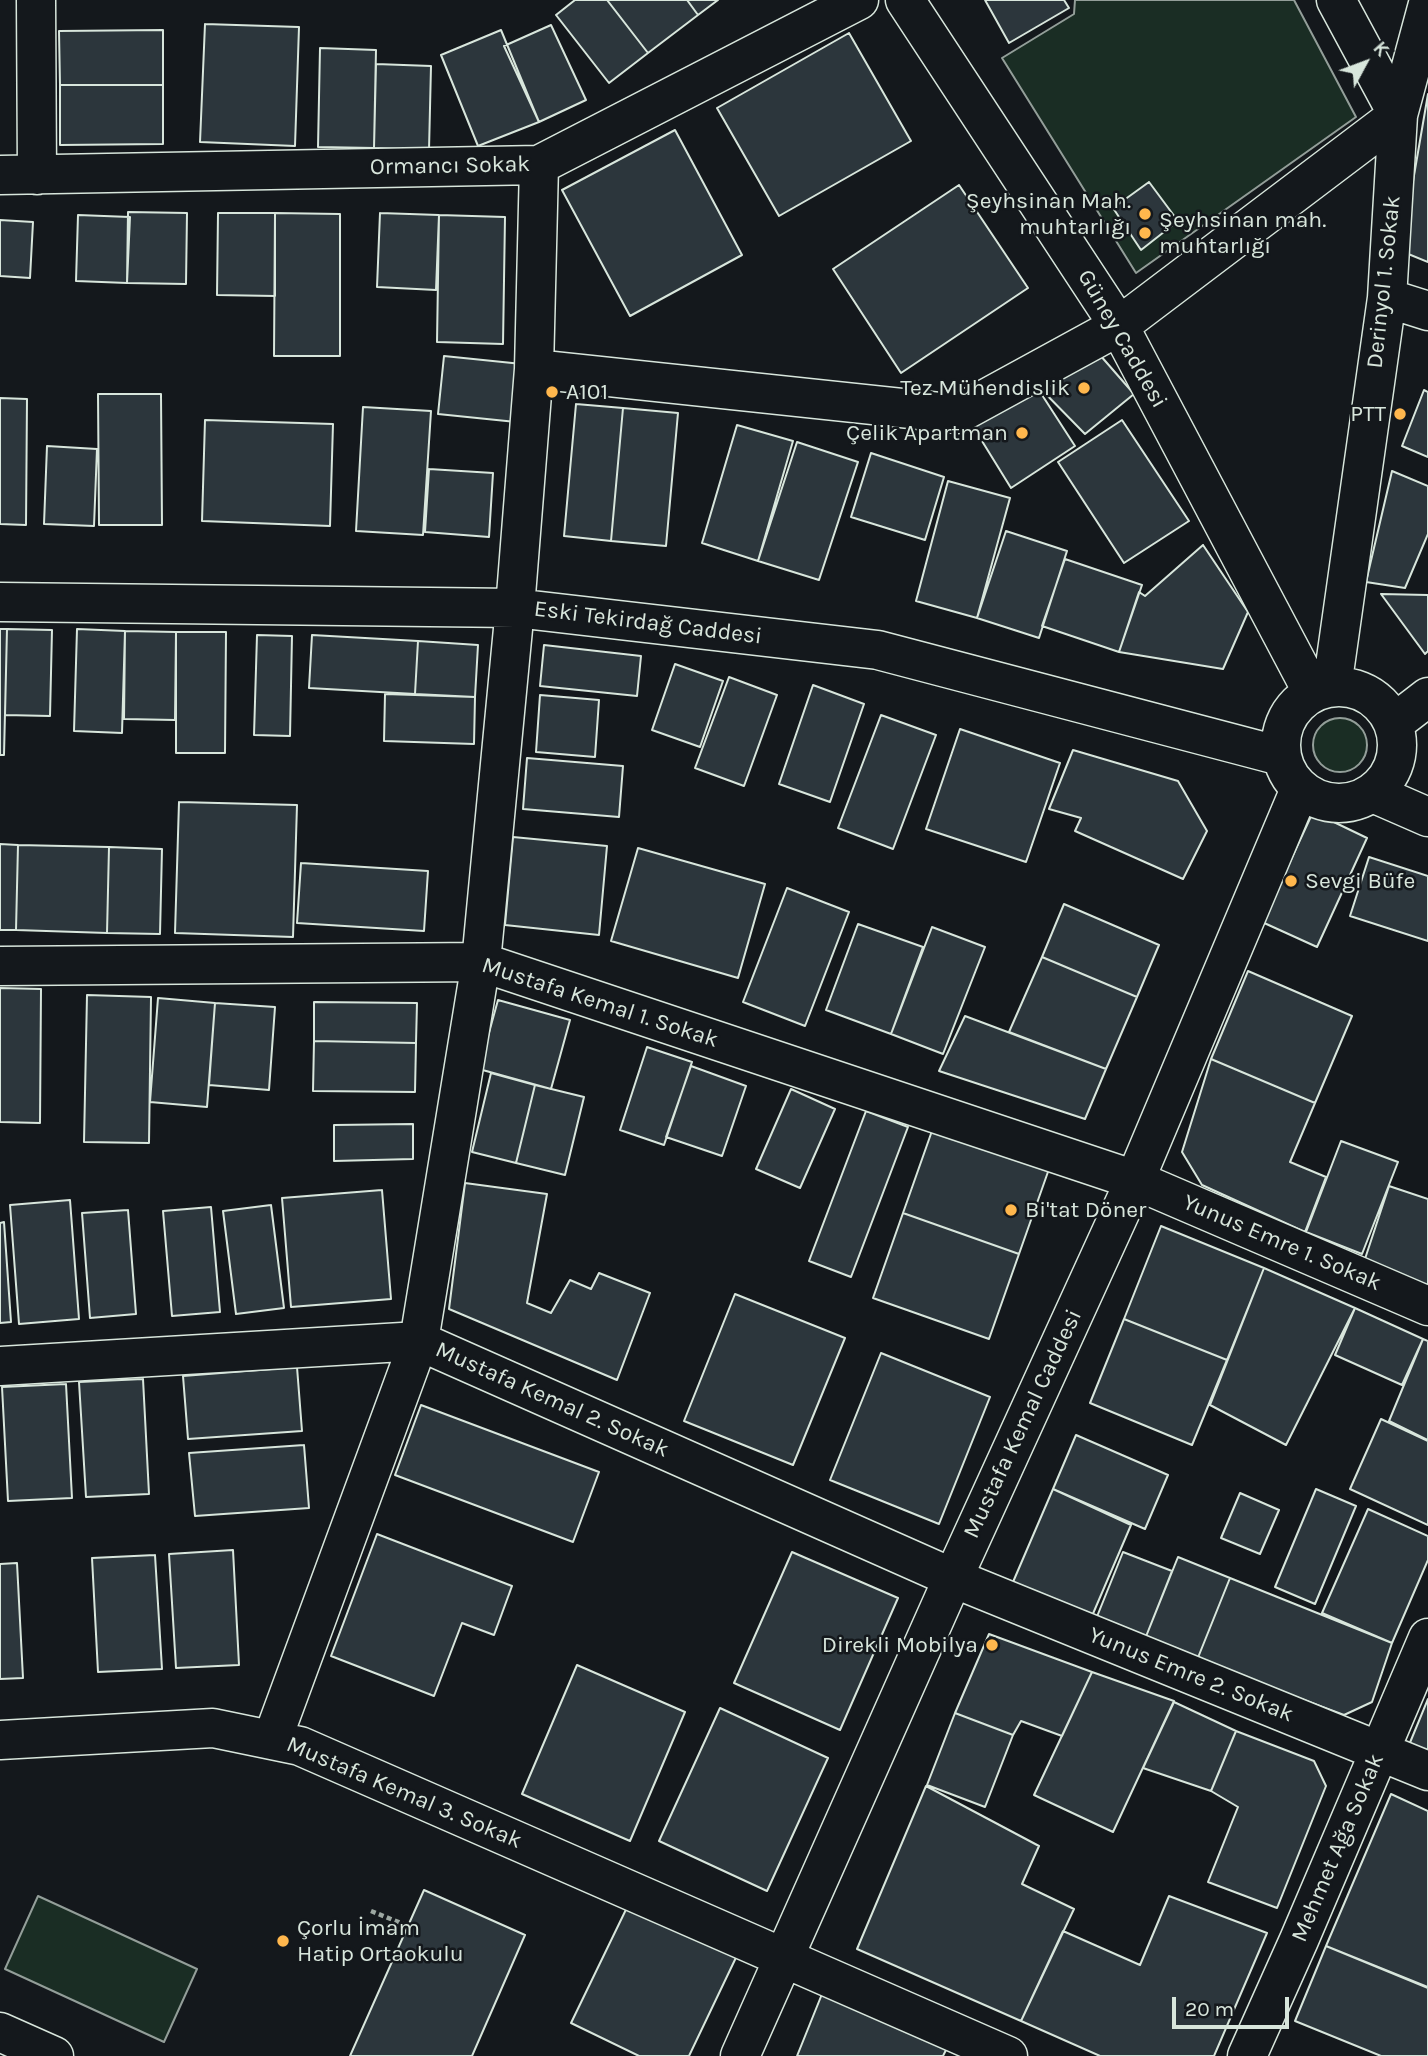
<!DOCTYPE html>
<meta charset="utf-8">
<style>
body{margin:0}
#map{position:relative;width:1428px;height:2056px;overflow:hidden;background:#14181c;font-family:Karla,sans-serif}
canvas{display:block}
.north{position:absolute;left:1330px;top:28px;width:70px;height:70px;-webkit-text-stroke:5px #14181c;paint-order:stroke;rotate:49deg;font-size:19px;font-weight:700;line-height:28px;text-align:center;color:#d8e6dc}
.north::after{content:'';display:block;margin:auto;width:24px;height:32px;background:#d8e6dc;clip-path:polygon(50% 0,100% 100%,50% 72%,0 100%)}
.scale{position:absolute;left:1172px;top:1997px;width:117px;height:32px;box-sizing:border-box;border:4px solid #d8e6dc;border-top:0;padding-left:9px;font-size:21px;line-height:24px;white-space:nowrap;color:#d8e6dc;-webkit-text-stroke:5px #14181c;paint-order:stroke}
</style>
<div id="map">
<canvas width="1428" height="2056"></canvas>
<div class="north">K</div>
<div class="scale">20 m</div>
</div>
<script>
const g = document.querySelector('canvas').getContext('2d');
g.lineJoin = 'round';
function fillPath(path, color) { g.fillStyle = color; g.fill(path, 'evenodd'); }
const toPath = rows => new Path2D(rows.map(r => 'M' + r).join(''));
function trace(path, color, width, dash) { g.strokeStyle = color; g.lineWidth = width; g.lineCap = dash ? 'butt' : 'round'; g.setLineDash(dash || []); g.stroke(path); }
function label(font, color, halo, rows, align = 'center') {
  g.font = font + ' Karla,sans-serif'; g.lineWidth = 5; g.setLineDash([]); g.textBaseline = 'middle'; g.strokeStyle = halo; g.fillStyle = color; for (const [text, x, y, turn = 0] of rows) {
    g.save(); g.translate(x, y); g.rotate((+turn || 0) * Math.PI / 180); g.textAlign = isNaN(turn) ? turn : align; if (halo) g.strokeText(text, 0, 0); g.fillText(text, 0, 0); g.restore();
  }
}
const green = toPath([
 [1075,0,1294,0,1356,117,1136,273,1002,58,1074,14,1075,0],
 '1313 745a27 27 0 1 1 54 0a27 27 0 1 1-54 0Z',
 [38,1896,197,1969,164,2042,5,1969,38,1896]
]);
const building = toPath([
 [575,0,607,0,648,53,609,83,556,15,575,0],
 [607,0,687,0,698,15,648,53,607,0],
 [687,0,718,0,698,15,687,0],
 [985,0,1064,0,1069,8,1009,43,985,0],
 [205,24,299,27,295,146,200,142,205,24],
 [551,25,586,100,539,122,504,46,551,25],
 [163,30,163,85,60,85,59,31,163,30],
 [501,30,539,122,478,146,441,55,501,30],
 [849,33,911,141,779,216,717,108,849,33],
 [320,48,376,50,374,148,318,147,320,48],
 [376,64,431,66,429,150,374,148,376,64],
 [60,85,163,85,163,144,60,145,60,85],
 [1428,94,1428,262,1401,251,1428,94],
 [675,130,742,255,630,316,562,190,675,130],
 [1149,182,1178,221,1141,250,1113,208,1149,182],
 [959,185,1028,288,901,373,833,269,959,185],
 [128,212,187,213,186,284,127,283,128,212],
 [218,213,275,213,275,296,217,295,218,213],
 [275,213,340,214,340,356,274,356,275,213],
 [380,213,439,215,436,290,377,287,380,213],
 [78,215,130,217,127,283,76,281,78,215],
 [439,215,505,217,503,344,437,342,439,215],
 [0,220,33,222,30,278,0,276,0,220],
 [1093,347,1134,394,1085,434,1033,381,1093,347],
 [444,356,522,364,516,422,438,414,444,356],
 [1033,381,1075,446,1011,488,969,420,1033,381],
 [1424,390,1428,392,1428,457,1402,446,1424,390],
 [98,394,161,394,162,525,99,525,98,394],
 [0,398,27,399,26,525,0,524,0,398],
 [576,404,623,408,611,541,564,536,576,404],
 [363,407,431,411,423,535,356,531,363,407],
 [623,408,678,413,666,546,611,541,623,408],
 [205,420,333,424,330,526,202,521,205,420],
 [1122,420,1189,521,1124,563,1058,462,1122,420],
 [737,425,793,441,758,561,702,543,737,425],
 [797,442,858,462,819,580,758,561,797,442],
 [47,446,97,449,94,526,44,524,47,446],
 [871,453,944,477,925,540,851,517,871,453],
 [429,469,493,473,489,537,425,532,429,469],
 [1392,471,1428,486,1428,534,1405,588,1366,582,1392,471],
 [948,481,1010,498,977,618,916,601,948,481],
 [1006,531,1067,551,1039,638,977,618,1006,531],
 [1203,545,1248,612,1223,669,1119,652,1139,592,1145,596,1203,545],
 [1065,559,1142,585,1119,652,1042,626,1065,559],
 [1381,594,1428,595,1428,651,1425,654,1381,594],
 [0,629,7,629,4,755,0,755,0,629],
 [7,629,52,630,50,716,5,715,7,629],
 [77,629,125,631,122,733,74,731,77,629],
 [125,631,176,632,175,720,124,719,125,631],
 [176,632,226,632,225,753,176,753,176,632],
 [257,635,292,636,290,736,254,735,257,635],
 [312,635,418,641,415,694,309,688,312,635],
 [418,641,478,645,475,697,415,694,418,641],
 [544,645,641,656,637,696,540,686,544,645],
 [675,664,723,681,700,747,652,730,675,664],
 [729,677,777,695,744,786,695,768,729,677],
 [813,685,864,704,830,802,779,784,813,685],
 [385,694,475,697,474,744,384,741,385,694],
 [540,695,599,700,595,757,536,752,540,695],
 [881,715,936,735,893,849,838,828,881,715],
 [960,729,1060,763,1026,862,926,829,960,729],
 [1073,750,1178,781,1207,831,1183,879,1075,831,1081,818,1049,809,1073,750],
 [527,758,623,766,619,817,523,809,527,758],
 [179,802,297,805,293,937,175,933,179,802],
 [1313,812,1367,838,1317,947,1262,922,1313,812],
 [513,837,607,846,599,935,505,925,513,837],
 [0,844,18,845,16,930,0,930,0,844],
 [18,845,109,847,107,933,16,930,18,845],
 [109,847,162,849,160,934,107,933,109,847],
 [638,848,765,884,738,978,611,941,638,848],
 [1369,857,1428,876,1428,941,1350,916,1369,857],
 [301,863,428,871,424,931,297,923,301,863],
 [787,888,849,912,805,1026,743,1002,787,888],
 [1064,904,1159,945,1137,997,1042,957,1064,904],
 [858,924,923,947,891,1034,826,1010,858,924],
 [932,927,985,947,943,1054,891,1034,932,927],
 [1042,957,1137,997,1106,1069,1009,1032,1042,957],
 [1248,971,1352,1016,1315,1103,1211,1059,1248,971],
 [0,988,41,989,40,1123,0,1122,0,988],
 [87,995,151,997,149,1143,84,1142,87,995],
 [158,998,215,1003,207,1107,150,1102,158,998],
 [498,1000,570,1020,551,1089,479,1069,498,1000],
 [314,1002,417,1003,416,1043,314,1041,314,1002],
 [215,1003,275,1007,269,1090,209,1085,215,1003],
 [965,1016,1106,1069,1085,1119,939,1071,965,1016],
 [314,1041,416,1043,415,1092,313,1091,314,1041],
 [647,1047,692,1062,664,1145,620,1130,647,1047],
 [1211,1059,1315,1103,1290,1162,1326,1177,1305,1232,1202,1185,1182,1152,1211,1059],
 [691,1066,746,1086,722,1156,666,1137,691,1066],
 [491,1073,535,1085,516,1163,472,1152,491,1073],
 [535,1085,584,1097,565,1175,516,1163,535,1085],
 [791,1089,835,1109,800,1188,756,1169,791,1089],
 [866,1111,908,1127,851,1277,809,1261,866,1111],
 [413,1124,413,1159,334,1161,334,1125,413,1124],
 [933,1128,1049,1169,1019,1254,903,1213,933,1128],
 [1341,1141,1398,1162,1362,1254,1306,1232,1341,1141],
 [465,1183,547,1194,527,1303,551,1313,570,1280,591,1289,599,1273,650,1293,617,1380,449,1309,465,1183],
 [1389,1186,1428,1199,1428,1297,1360,1274,1389,1186],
 [382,1190,391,1299,291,1307,282,1198,382,1190],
 [70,1200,79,1319,19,1324,10,1205,70,1200],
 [271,1205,284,1308,236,1314,223,1211,271,1205],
 [211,1207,220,1312,172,1316,163,1211,211,1207],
 [128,1210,136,1314,90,1318,82,1213,128,1210],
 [903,1213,1019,1254,989,1339,873,1298,903,1213],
 [4,1222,11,1322,0,1323,0,1223,4,1222],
 [1161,1226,1264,1268,1227,1360,1124,1319,1161,1226],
 [1264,1268,1355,1308,1286,1445,1210,1405,1264,1268],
 [735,1294,845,1338,793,1465,684,1421,735,1294],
 [1355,1308,1423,1339,1402,1385,1335,1355,1355,1308],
 [1124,1319,1227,1360,1192,1445,1090,1403,1124,1319],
 [1423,1339,1428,1341,1428,1440,1389,1421,1423,1339],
 [881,1353,990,1397,939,1524,830,1480,881,1353],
 [297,1367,302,1431,188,1439,183,1376,297,1367],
 [143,1379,149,1494,86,1497,79,1382,143,1379],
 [66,1384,72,1498,8,1501,2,1387,66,1384],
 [421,1405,599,1472,573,1542,395,1475,421,1405],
 [1381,1419,1428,1441,1428,1525,1350,1489,1381,1419],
 [1076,1435,1168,1475,1145,1529,1053,1489,1076,1435],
 [304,1445,309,1508,195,1516,189,1453,304,1445],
 [1053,1489,1131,1525,1092,1616,1013,1582,1053,1489],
 [1316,1489,1356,1506,1315,1604,1275,1587,1316,1489],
 [1240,1493,1279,1510,1260,1554,1221,1538,1240,1493],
 [1368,1509,1428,1536,1428,1560,1392,1643,1322,1613,1368,1509],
 [377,1534,512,1586,494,1635,462,1623,434,1696,331,1656,377,1534],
 [233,1550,239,1665,176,1668,169,1554,233,1550],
 [792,1552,898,1598,840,1730,734,1683,792,1552],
 [1123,1552,1172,1571,1145,1639,1096,1619,1123,1552],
 [155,1555,162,1669,98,1672,92,1558,155,1555],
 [1178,1557,1230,1578,1197,1660,1145,1639,1178,1557],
 [17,1563,23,1678,0,1679,0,1564,17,1563],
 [1230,1578,1392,1643,1372,1702,1344,1715,1197,1660,1230,1578],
 [989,1634,1092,1672,1062,1736,1021,1721,1013,1735,955,1713,989,1634],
 [577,1665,685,1712,630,1841,522,1794,577,1665],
 [1092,1672,1174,1701,1113,1832,1034,1795,1092,1672],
 [1428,1699,1428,1753,1409,1745,1428,1699],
 [1174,1702,1236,1731,1211,1791,1143,1768,1174,1702],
 [720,1708,828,1758,767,1891,659,1841,720,1708],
 [955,1713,1013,1735,985,1807,927,1785,955,1713],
 [1236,1731,1314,1761,1326,1786,1277,1908,1208,1882,1238,1807,1211,1791,1236,1731],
 [926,1786,1039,1846,1022,1884,1074,1909,1021,2021,857,1949,926,1786],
 [1391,1794,1428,1811,1428,1987,1326,1946,1391,1794],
 [424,1890,525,1935,472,2056,350,2056,424,1890],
 [634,1893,742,1945,689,2056,639,2056,571,2023,634,1893],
 [1169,1896,1267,1933,1214,2056,1100,2056,1021,2021,1063,1931,1140,1965,1169,1896],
 [1326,1946,1428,1988,1428,2056,1381,2056,1295,2021,1326,1946],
 [822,1994,949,2044,943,2056,797,2056,822,1994]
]);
const path = toPath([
 [371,1911,408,1926]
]);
const minor = toPath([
 [36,0,37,175],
 [905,0,1119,326,1313,693],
 [1336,0,1398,115],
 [0,175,539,165,859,0],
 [1387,298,1428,311],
 [534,369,958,414,1119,326,1398,115],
 [0,602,515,608,878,650,1281,756],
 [1332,687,1387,298,1398,115,1428,4],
 '1281 745a58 58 0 1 1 116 0a58 58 0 1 1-116 0Z',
 [1393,724,1428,697],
 [1373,793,1428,817],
 [0,966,481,962,1135,1180,1428,1306],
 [0,1366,419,1341,953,1578,1428,1771],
 [0,1740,213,1728,300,1746,1008,2056],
 [272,1740,419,1341,481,962,515,608,534,369,539,165],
 [0,2032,54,2056],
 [740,2056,953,1578,1135,1180,1300,789],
 [1247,2056,1299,1940,1428,1638]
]);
const markers = [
 [1145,214,7,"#ffb74d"],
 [1145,233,7,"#ffb74d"],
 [1084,388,7,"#ffb74d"],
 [552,392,7,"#ffb74d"],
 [1400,414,7,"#ffb74d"],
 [1022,433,7,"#ffb74d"],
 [1291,881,7,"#ffb74d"],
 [1011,1210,7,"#ffb74d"],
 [992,1645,7,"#ffb74d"],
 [283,1941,7,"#ffb74d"]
];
const streetNames = [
 ["Ormancı Sokak",450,166,-1],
 ["Derinyol 1. Sokak",1384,282,-84],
 ["Güney Caddesi",1122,339,60],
 ["Eski Tekirdağ Caddesi",648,623,7],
 ["Mustafa Kemal 1. Sokak",600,1003,18],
 ["Yunus Emre 1. Sokak",1282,1243,23],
 ["Mustafa Kemal 2. Sokak",552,1400,24],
 ["Mustafa Kemal Caddesi",1023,1424,-65],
 ["Yunus Emre 2. Sokak",1191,1675,22],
 ["Mustafa Kemal 3. Sokak",404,1793,23],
 ["Mehmet Ağa Sokak",1338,1848,-67]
];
const poiNames = [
 ["Şeyhsinan Mah.",1131,201],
 ["muhtarlığı",1131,227],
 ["Şeyhsinan mah.",1159,220,"left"],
 ["muhtarlığı",1159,246,"left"],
 ["Tez Mühendislik",1070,388],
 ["A101",566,392,"left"],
 ["PTT",1386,414],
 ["Çelik Apartman",1008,433],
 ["Sevgi Büfe",1305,881,"left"],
 ["Bi'tat Döner",1025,1210,"left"],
 ["Direkli Mobilya",978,1645],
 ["Çorlu İmam",297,1928,"left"],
 ["Hatip Ortaokulu",297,1954,"left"]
];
fillPath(green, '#1a2d24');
trace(green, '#939e99', 2);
fillPath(building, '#2c363c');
trace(building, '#d8e6dc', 2);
trace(minor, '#d8e6dc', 41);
trace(path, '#9da8a2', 4.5, [5, 3.5]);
trace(minor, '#14181c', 38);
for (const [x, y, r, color] of markers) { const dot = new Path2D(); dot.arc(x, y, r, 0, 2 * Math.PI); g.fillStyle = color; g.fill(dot); trace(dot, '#14181c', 2.5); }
label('23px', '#d8e6dc', '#14181c', streetNames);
label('23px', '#d8e6dc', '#14181c', poiNames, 'right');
</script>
